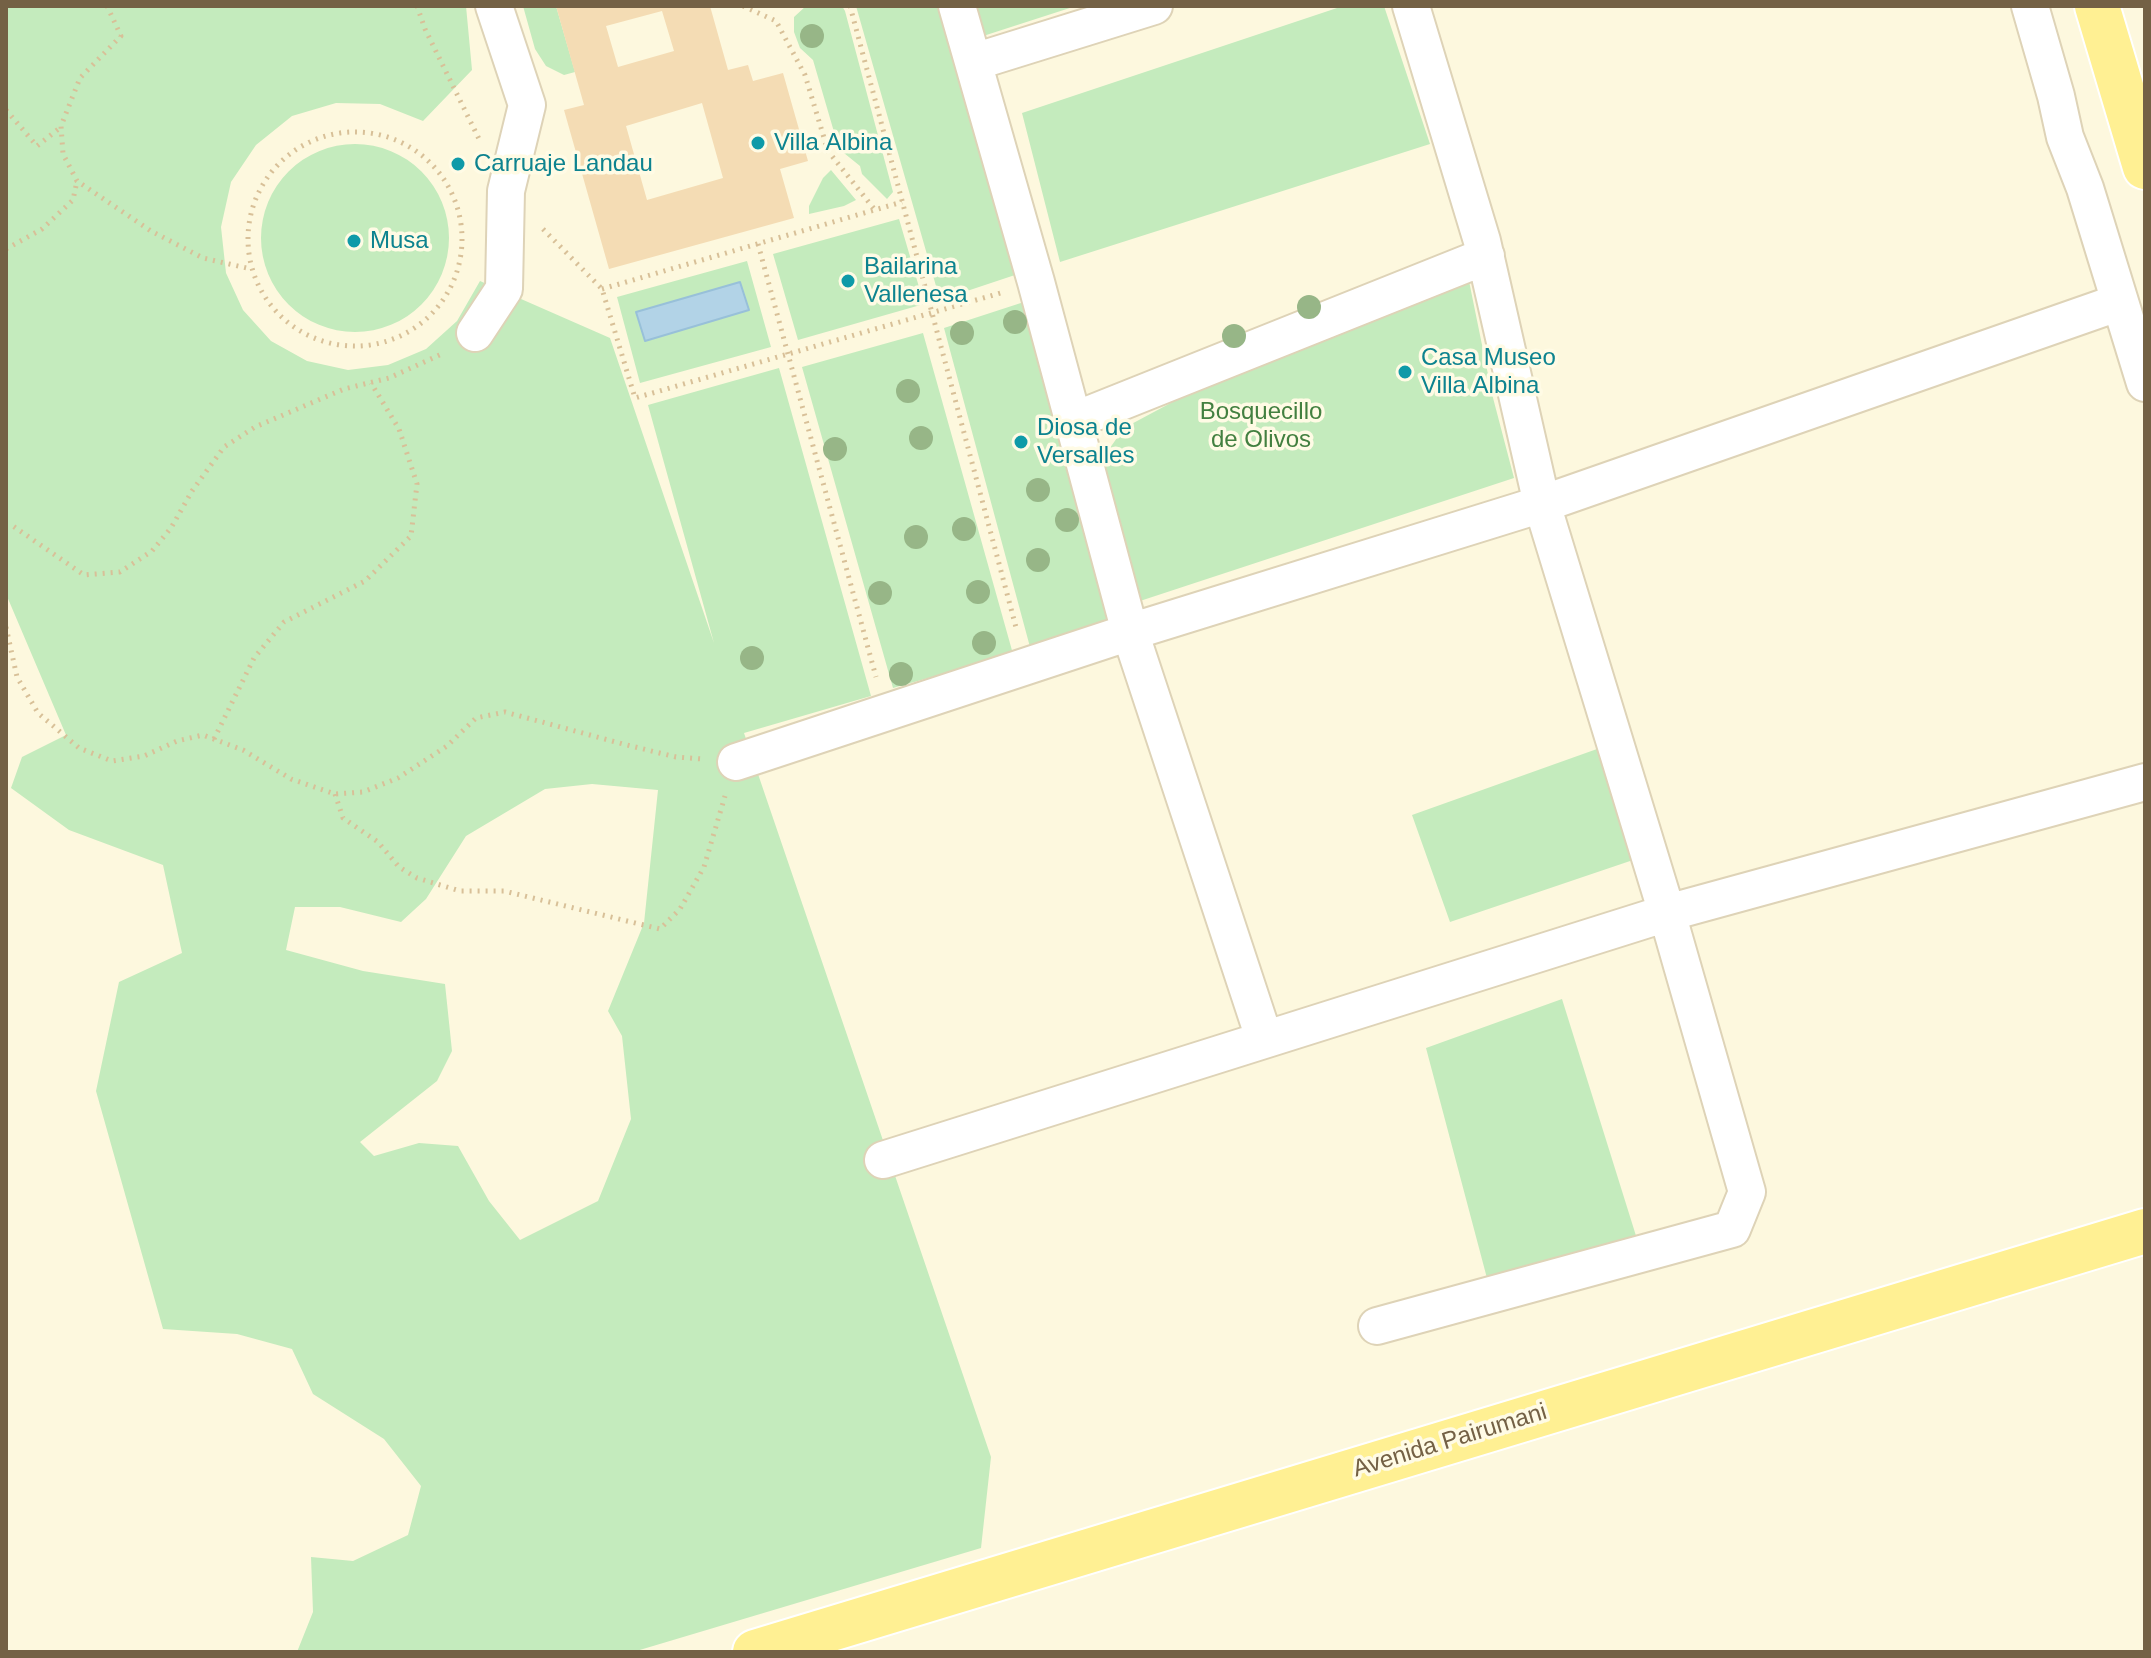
<!DOCTYPE html>
<style>
body{margin:0}
#map{position:relative;width:2151px;height:1658px;overflow:hidden;background:#fdf8de;font-family:Helvetica,sans-serif}
canvas{display:block}
.frame{position:absolute;inset:0;border:8px solid #746145;pointer-events:none}
</style>
<div id="map">
<canvas width="2151" height="1658"></canvas>
<div class="frame"></div>
</div>
<script>
const g = document.querySelector('canvas').getContext('2d');
g.lineJoin = 'round';
function fillPath(path, color) { g.fillStyle = color; g.fill(path, 'evenodd'); }
const toPath = rows => new Path2D(rows.map(r => 'M' + r).join(''));
function trace(path, color, width, dash) { g.strokeStyle = color; g.lineWidth = width; g.lineCap = dash ? 'butt' : 'round'; g.setLineDash(dash || []); g.stroke(path); }
function label(font, color, halo, rows, align = 'center') {
  g.font = font + ' Helvetica,sans-serif'; g.lineWidth = 7; g.setLineDash([]); g.textBaseline = 'middle'; g.strokeStyle = halo; g.fillStyle = color; for (const [text, x, y, turn = 0] of rows) {
    g.save(); g.translate(x, y); g.rotate((+turn || 0) * Math.PI / 180); g.textAlign = isNaN(turn) ? turn : align; if (halo) g.strokeText(text, 0, 0); g.fillText(text, 0, 0); g.restore();
  }
}
const green = toPath([
 [6,6,466,6,472,70,423,121,380,104,336,103,292,116,256,145,231,182,221,227,226,273,243,310,271,341,307,361,348,370,388,365,426,349,457,321,480,281,610,338,714,643,648,405,779,368,871,696,744,733,991,1457,981,1548,633,1652,297,1652,313,1612,311,1557,353,1561,408,1535,421,1486,384,1439,313,1394,292,1349,237,1334,163,1329,96,1091,119,982,182,953,163,865,69,830,11,788,22,757,66,735,6,594],
 [592,784,658,790,644,923,608,1011,622,1036,631,1119,598,1201,520,1240,489,1201,458,1146,419,1143,374,1156,360,1142,437,1081,452,1051,445,984,363,971,286,950,295,907,340,907,401,922,426,899,466,836,545,789],
 [523,6,556,6,575,72,564,75,546,66,535,49],
 [806,6,842,6,845,11,893,192,887,199,862,174,860,166,839,149,813,60,800,48,794,32,794,17],
 [856,6,937,6,1018,274,940,300],
 [967,6,1076,6,977,38],
 [1343,6,1384,6,1430,144,1060,262,1022,113],
 '261 238a94 94 0 1 1 188 0a94 94 0 1 1-188 0Z',
 [831,170,856,200,844,206,809,214,809,206,823,178],
 [899,219,924,304,798,340,773,254],
 [747,261,771,347,640,383,617,297],
 [740,282,645,341,645,340,636,312],
 [1469,281,1492,394,1514,478,1140,601,1100,462,1124,428,1223,375],
 [1027,301,1114,621,1030,647,944,328],
 [923,333,1013,654,893,688,802,367],
 [1597,749,1636,859,1450,922,1412,815],
 [1562,999,1637,1239,1488,1282,1426,1048]
]);
const water = toPath([
 [740,282,749,310,645,341,636,312,740,282]
]);
const building = toPath([
 [556,6,710,6,728,70,748,65,753,81,783,73,808,161,780,169,794,218,609,269,564,110,584,105],
 [662,11,674,51,618,67,606,26],
 [702,103,723,178,647,200,626,126]
]);
const path = toPath([
 [107,6,121,36,80,78,61,126,63,154,77,181,151,231,203,258,251,269],
 [417,6,425,29,480,141],
 [743,6,776,21,805,75,828,151,875,210],
 [850,6,1017,631],
 [6,110,37,146,61,127],
 '248 239a107 107 0 1 1 214 0a107 107 0 1 1-214 0Z',
 [543,229,602,289,635,398,1004,292],
 [758,244,876,677],
 [6,249,42,229,73,200,77,181],
 [602,289,902,202],
 [6,526,13,526,84,575,120,572,152,551,171,528,192,491,224,447,255,427,344,389,389,378,444,353],
 [6,627,17,677,38,713,79,748,112,761,144,756,177,741,203,735,243,750,291,779,335,794,363,792,398,778,447,746,476,718,505,712,623,744,676,757,702,759],
 [214,739,254,658,284,622,365,581,411,536,417,484,399,429,371,383],
 [335,794,343,818,378,842,399,867,417,878,460,891,504,891,660,929,680,909,704,867,725,796]
]);
const minor = toPath([
 [957,6,1036,282,1130,632,1264,1038],
 [2030,6,2056,96,2065,137,2085,188,2145,383],
 [974,62,1154,6],
 [475,333,504,289,506,191,527,105,494,6],
 [1073,421,1486,256],
 [736,762,1130,632,1542,504,2120,302],
 [883,1160,1667,913,2145,782],
 [1377,1326,1732,1229,1747,1192,1667,913,1542,504,1482,241,1411,6]
]);
const major = toPath([
 [2097,6,2145,167],
 [755,1652,2145,1231]
]);
const trees = [
 [812,36],
 [1309,307],
 [1015,322],
 [962,333],
 [1234,336],
 [908,391],
 [921,438],
 [835,449],
 [1038,490],
 [1067,520],
 [964,529],
 [916,537],
 [1038,560],
 [978,592],
 [880,593],
 [984,643],
 [752,658],
 [901,674]
];
const markers = [
 [758,143,8,"#0f9aa8"],
 [458,164,8,"#0f9aa8"],
 [354,241,8,"#0f9aa8"],
 [848,281,8,"#0f9aa8"],
 [1405,372,8,"#0f9aa8"],
 [1021,442,8,"#0f9aa8"]
];
const cultureNames = [
 ["Villa Albina",774,143],
 ["Carruaje Landau",474,164],
 ["Musa",370,241],
 ["Bailarina",864,267],
 ["Vallenesa",864,295],
 ["Casa Museo",1421,358],
 ["Villa Albina",1421,386],
 ["Diosa de",1037,428],
 ["Versalles",1037,456]
];
const parkNames = [
 ["Bosquecillo",1261,412],
 ["de Olivos",1261,440]
];
const streetNames = [
 ["Avenida Pairumani",1450,1441,-17]
];
fillPath(green, '#c4ebbd');
fillPath(water, '#b2d3e7');
trace(water, '#98c0d9', 2);
fillPath(building, '#f4dcb4');
trace(minor, '#ded3b7', 40);
trace(major, '#fff', 48);
trace(path, '#d8c098', 5, [2, 6]);
trace(minor, '#fff', 36);
trace(major, '#fff093', 44);
g.fillStyle = '#97b687';
for (const [x, y] of trees) { g.beginPath(); g.arc(x, y, 12, 0, 2 * Math.PI); g.fill(); }
for (const [x, y, r, color] of markers) { const dot = new Path2D(); dot.arc(x, y, r, 0, 2 * Math.PI); g.fillStyle = color; g.fill(dot); trace(dot, '#fffbe5', 3); }
label('24px', '#0d838f', '#fffbe5', cultureNames, 'left');
label('24px', '#438040', '#fffbe5', parkNames);
label('24px', '#746145', '#fffbe5', streetNames);
</script>
